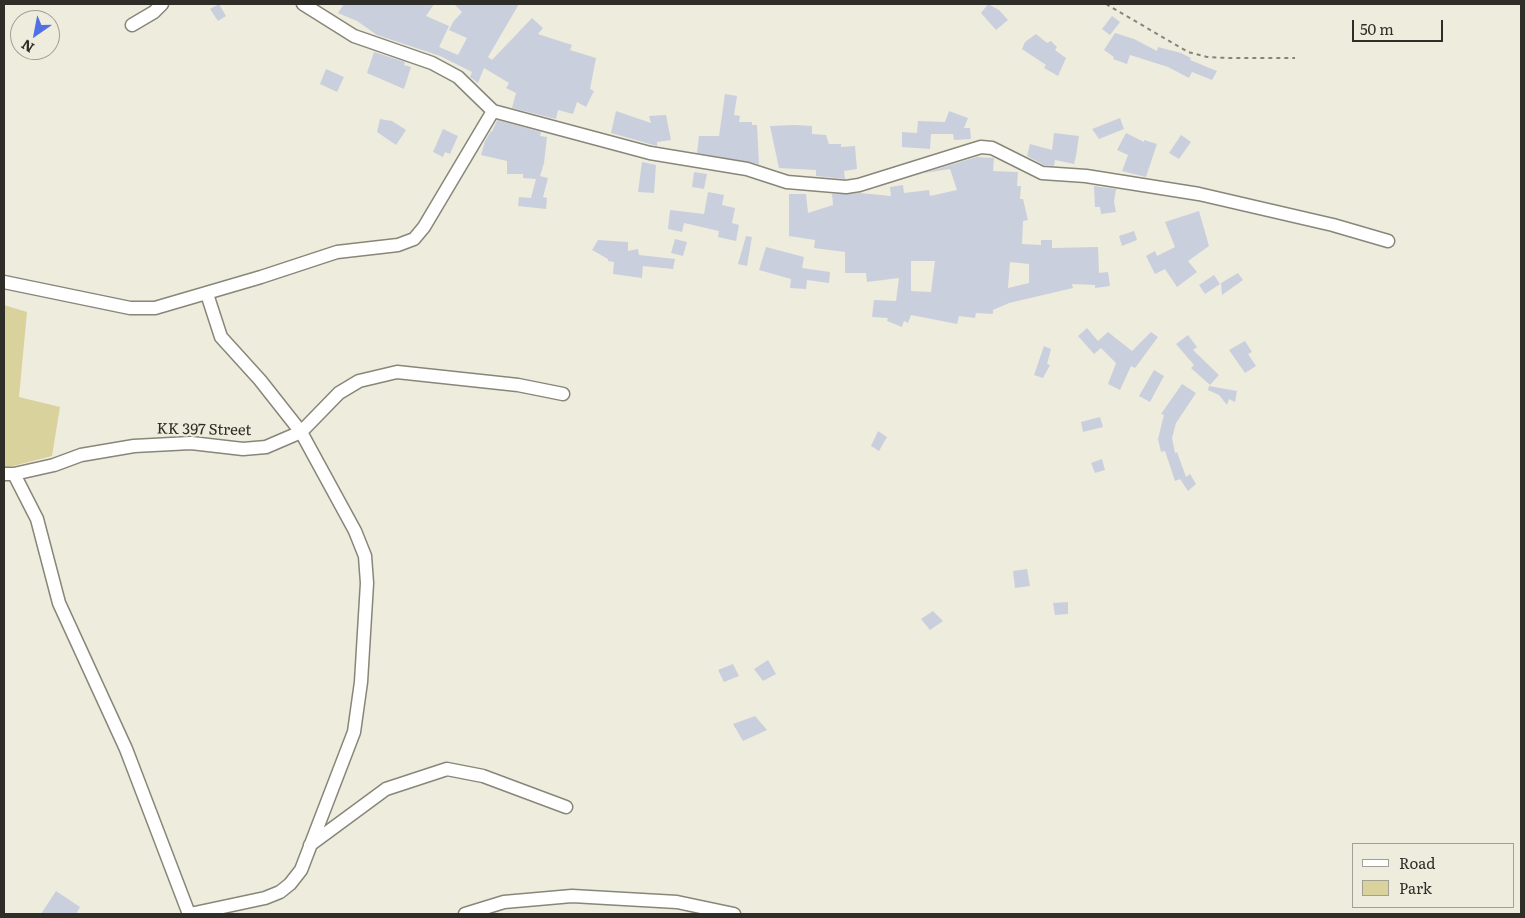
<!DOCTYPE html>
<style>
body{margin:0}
#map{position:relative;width:1525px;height:918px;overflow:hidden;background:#eeecdd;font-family:Literata,serif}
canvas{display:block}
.frame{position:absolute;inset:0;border:5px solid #2e2d27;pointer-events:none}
.legend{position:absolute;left:1352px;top:843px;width:162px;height:65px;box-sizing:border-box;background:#eeecdd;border:1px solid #a1a094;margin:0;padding:6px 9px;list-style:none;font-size:15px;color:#2e2d27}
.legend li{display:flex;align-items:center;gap:10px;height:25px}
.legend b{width:25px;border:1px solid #a1a094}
.north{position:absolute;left:10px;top:10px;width:50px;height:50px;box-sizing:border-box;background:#eeecdd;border:1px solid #a1a094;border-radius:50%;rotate:213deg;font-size:14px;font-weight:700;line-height:20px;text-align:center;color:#2e2d27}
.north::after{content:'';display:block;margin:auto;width:18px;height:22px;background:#5270e5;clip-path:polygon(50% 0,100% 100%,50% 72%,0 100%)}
.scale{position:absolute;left:1352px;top:20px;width:91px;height:22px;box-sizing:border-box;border:2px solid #2e2d27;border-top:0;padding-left:6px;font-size:15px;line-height:18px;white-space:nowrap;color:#2e2d27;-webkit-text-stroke:4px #eeecdd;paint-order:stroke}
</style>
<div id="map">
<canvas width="1525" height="918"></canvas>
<div class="frame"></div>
<ul class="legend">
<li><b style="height:6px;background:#fff"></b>Road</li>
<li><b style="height:14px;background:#dad29c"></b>Park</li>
</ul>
<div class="north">N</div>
<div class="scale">50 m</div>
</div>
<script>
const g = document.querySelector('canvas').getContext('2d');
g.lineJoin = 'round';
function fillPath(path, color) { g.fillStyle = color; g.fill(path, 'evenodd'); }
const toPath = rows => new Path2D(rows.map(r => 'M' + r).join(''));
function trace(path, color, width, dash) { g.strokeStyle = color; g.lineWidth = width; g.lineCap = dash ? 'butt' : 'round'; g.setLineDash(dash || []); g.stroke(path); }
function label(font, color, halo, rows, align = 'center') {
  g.font = font + ' Literata,serif'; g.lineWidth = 4.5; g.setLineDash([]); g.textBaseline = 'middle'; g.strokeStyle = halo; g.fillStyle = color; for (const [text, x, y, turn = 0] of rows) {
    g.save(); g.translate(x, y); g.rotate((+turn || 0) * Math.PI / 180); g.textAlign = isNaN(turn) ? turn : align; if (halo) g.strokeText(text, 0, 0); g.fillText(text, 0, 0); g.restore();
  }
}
const green = toPath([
 [4,305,27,312,19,397,60,407,52,456,9,467,4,467]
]);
const building = toPath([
 [219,4,226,16,218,21,210,9],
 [344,4,434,4,426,16,449,26,439,47,458,55,467,38,449,30,453,22,462,12,454,4,519,4,488,57,492,60,532,18,543,28,538,34,572,45,570,50,596,58,590,89,594,91,586,107,577,102,573,114,558,110,556,119,512,108,516,93,506,88,509,83,484,68,478,83,470,77,472,72,440,56,377,35,357,21,338,13],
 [988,4,999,10,1008,20,996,30,981,13],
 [1112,16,1120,22,1110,35,1102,29],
 [1115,33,1134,39,1157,51,1158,47,1181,53,1191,58,1190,60,1217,71,1212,80,1192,72,1189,78,1168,67,1130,55,1127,64,1113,59,1114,57,1104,50],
 [1036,34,1047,43,1051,41,1057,47,1055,50,1066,58,1058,76,1044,68,1046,65,1022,49,1025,42],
 [374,52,405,62,404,65,411,67,404,89,367,73],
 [326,69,344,77,337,92,320,84],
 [725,94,737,96,734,115,740,116,739,122,752,122,752,125,757,125,759,164,697,153,699,136,719,136],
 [616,111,651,123,649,116,666,115,671,140,657,142,657,146,611,133],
 [949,111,968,118,964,128,970,128,971,139,954,140,953,134,931,134,930,149,902,147,902,132,917,133,918,121,945,122],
 [1120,118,1124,129,1099,139,1092,129],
 [380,119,392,121,406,130,396,145,377,132],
 [497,120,541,132,540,136,547,137,544,163,540,176,548,178,543,197,547,198,546,209,518,206,519,197,531,198,536,179,523,178,523,174,507,174,507,161,481,155,485,141,491,131,492,132],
 [795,125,812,126,812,134,826,135,829,144,841,144,841,147,855,146,857,169,844,171,845,179,816,176,816,170,779,168,770,126],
 [443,129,458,136,450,154,445,152,443,157,433,152],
 [1054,133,1079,136,1076,156,1072,155,1076,156,1074,164,1055,160,1054,166,1044,165,1027,156,1030,144,1052,150],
 [1126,133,1144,142,1144,140,1157,144,1146,177,1122,171,1128,155,1117,150],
 [1181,135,1191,142,1179,159,1169,153],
 [977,157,994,158,993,171,1018,172,1017,186,1021,186,1020,199,1023,199,1028,220,1023,221,1022,244,1041,245,1041,240,1052,240,1052,248,1098,247,1099,273,1108,272,1110,286,1095,288,1095,285,1072,284,1073,288,1009,303,993,310,993,314,976,313,975,318,959,316,957,324,911,315,908,323,904,321,902,327,887,321,888,318,872,317,874,300,896,301,899,278,867,282,866,273,845,273,845,252,814,248,815,240,789,236,789,194,806,194,808,213,833,205,832,194,860,193,891,196,890,187,903,185,904,193,929,190,930,196,957,190,950,169,924,173],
 [911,261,935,261,931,292,911,291],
 [1010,262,1029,264,1029,283,1008,288],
 [642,162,656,165,654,193,638,192],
 [694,172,707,174,704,189,692,187],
 [1094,186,1116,189,1114,202,1116,212,1101,214,1100,207,1095,207],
 [708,192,724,195,722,205,735,208,732,223,739,225,736,241,718,237,719,231,684,223,682,232,668,229,670,210,704,214],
 [1199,211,1209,246,1188,261,1197,272,1177,287,1165,269,1155,274,1146,256,1155,251,1157,256,1175,247,1165,222],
 [1134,231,1137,240,1122,246,1119,236],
 [746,236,752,237,747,266,738,264],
 [675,239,687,242,683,256,671,253],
 [598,240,628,242,628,251,638,249,639,255,675,259,673,269,643,266,642,278,613,274,614,262,608,261,608,259,592,250],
 [766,247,804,257,802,268,830,272,829,283,807,280,806,289,790,288,791,279,759,270],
 [1238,273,1243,280,1222,295,1221,283],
 [1214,275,1220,284,1205,294,1199,285],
 [1087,328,1098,341,1108,332,1132,351,1151,332,1158,337,1135,368,1131,366,1120,390,1108,384,1116,363,1101,348,1094,354,1078,336],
 [1188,335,1197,347,1193,350,1219,375,1210,385,1191,368,1194,365,1176,344],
 [1245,341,1252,352,1248,354,1256,366,1245,373,1229,350],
 [1044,346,1051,349,1047,364,1050,365,1043,378,1034,375],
 [1154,370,1164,376,1150,402,1139,396],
 [1182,384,1196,393,1176,423,1172,438,1175,453,1177,452,1186,477,1190,474,1196,484,1188,491,1180,479,1175,481,1165,451,1161,452,1158,439,1164,415,1161,414],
 [1209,386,1237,391,1235,402,1229,399,1227,405,1219,395,1208,390],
 [1100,417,1103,427,1083,432,1081,422],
 [878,431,887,437,879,451,871,446],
 [1102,459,1105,470,1095,473,1091,463],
 [1027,569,1030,586,1015,588,1013,571],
 [1068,602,1068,614,1055,615,1053,603],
 [933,611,943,621,930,630,921,619],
 [768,660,776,674,763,681,754,669],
 [733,664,739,676,724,682,718,670],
 [755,716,767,730,743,741,733,724],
 [56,891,80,907,76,914,41,914]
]);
const path = toPath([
 [1106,4,1188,52,1207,57,1228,58,1295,58]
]);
const street = toPath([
 [303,4,354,36,432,63,458,77,493,111,650,153,747,169,787,182,846,187,859,185,968,151,981,147,992,148,1042,173,1086,176,1199,194,1333,225,1388,241],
 [132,25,154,12,162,4],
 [4,282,130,308,155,308,261,277,337,252,398,245,414,239,424,227,493,111],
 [4,474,14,474,54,465,81,455,134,446,191,443,243,449,266,447,301,432,339,393,359,381,397,372,518,385,563,394],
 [14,474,37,519,59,603,126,749,189,914],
 [310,845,386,789,447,769,483,776,566,807],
 [190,914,265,898,280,892,290,884,301,870,354,732,361,682,367,583,365,556,355,531,301,432,260,380,221,337,207,294],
 [465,914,504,902,572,896,677,902,734,914]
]);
const streetNames = [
 ["KK 397 Street",204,430,1]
];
fillPath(green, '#dad29c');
fillPath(building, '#cacfdd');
trace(street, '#888678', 15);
trace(path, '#86857a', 2, [4, 4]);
trace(street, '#fff', 12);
label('15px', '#2e2d27', '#eeecdd', streetNames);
</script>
